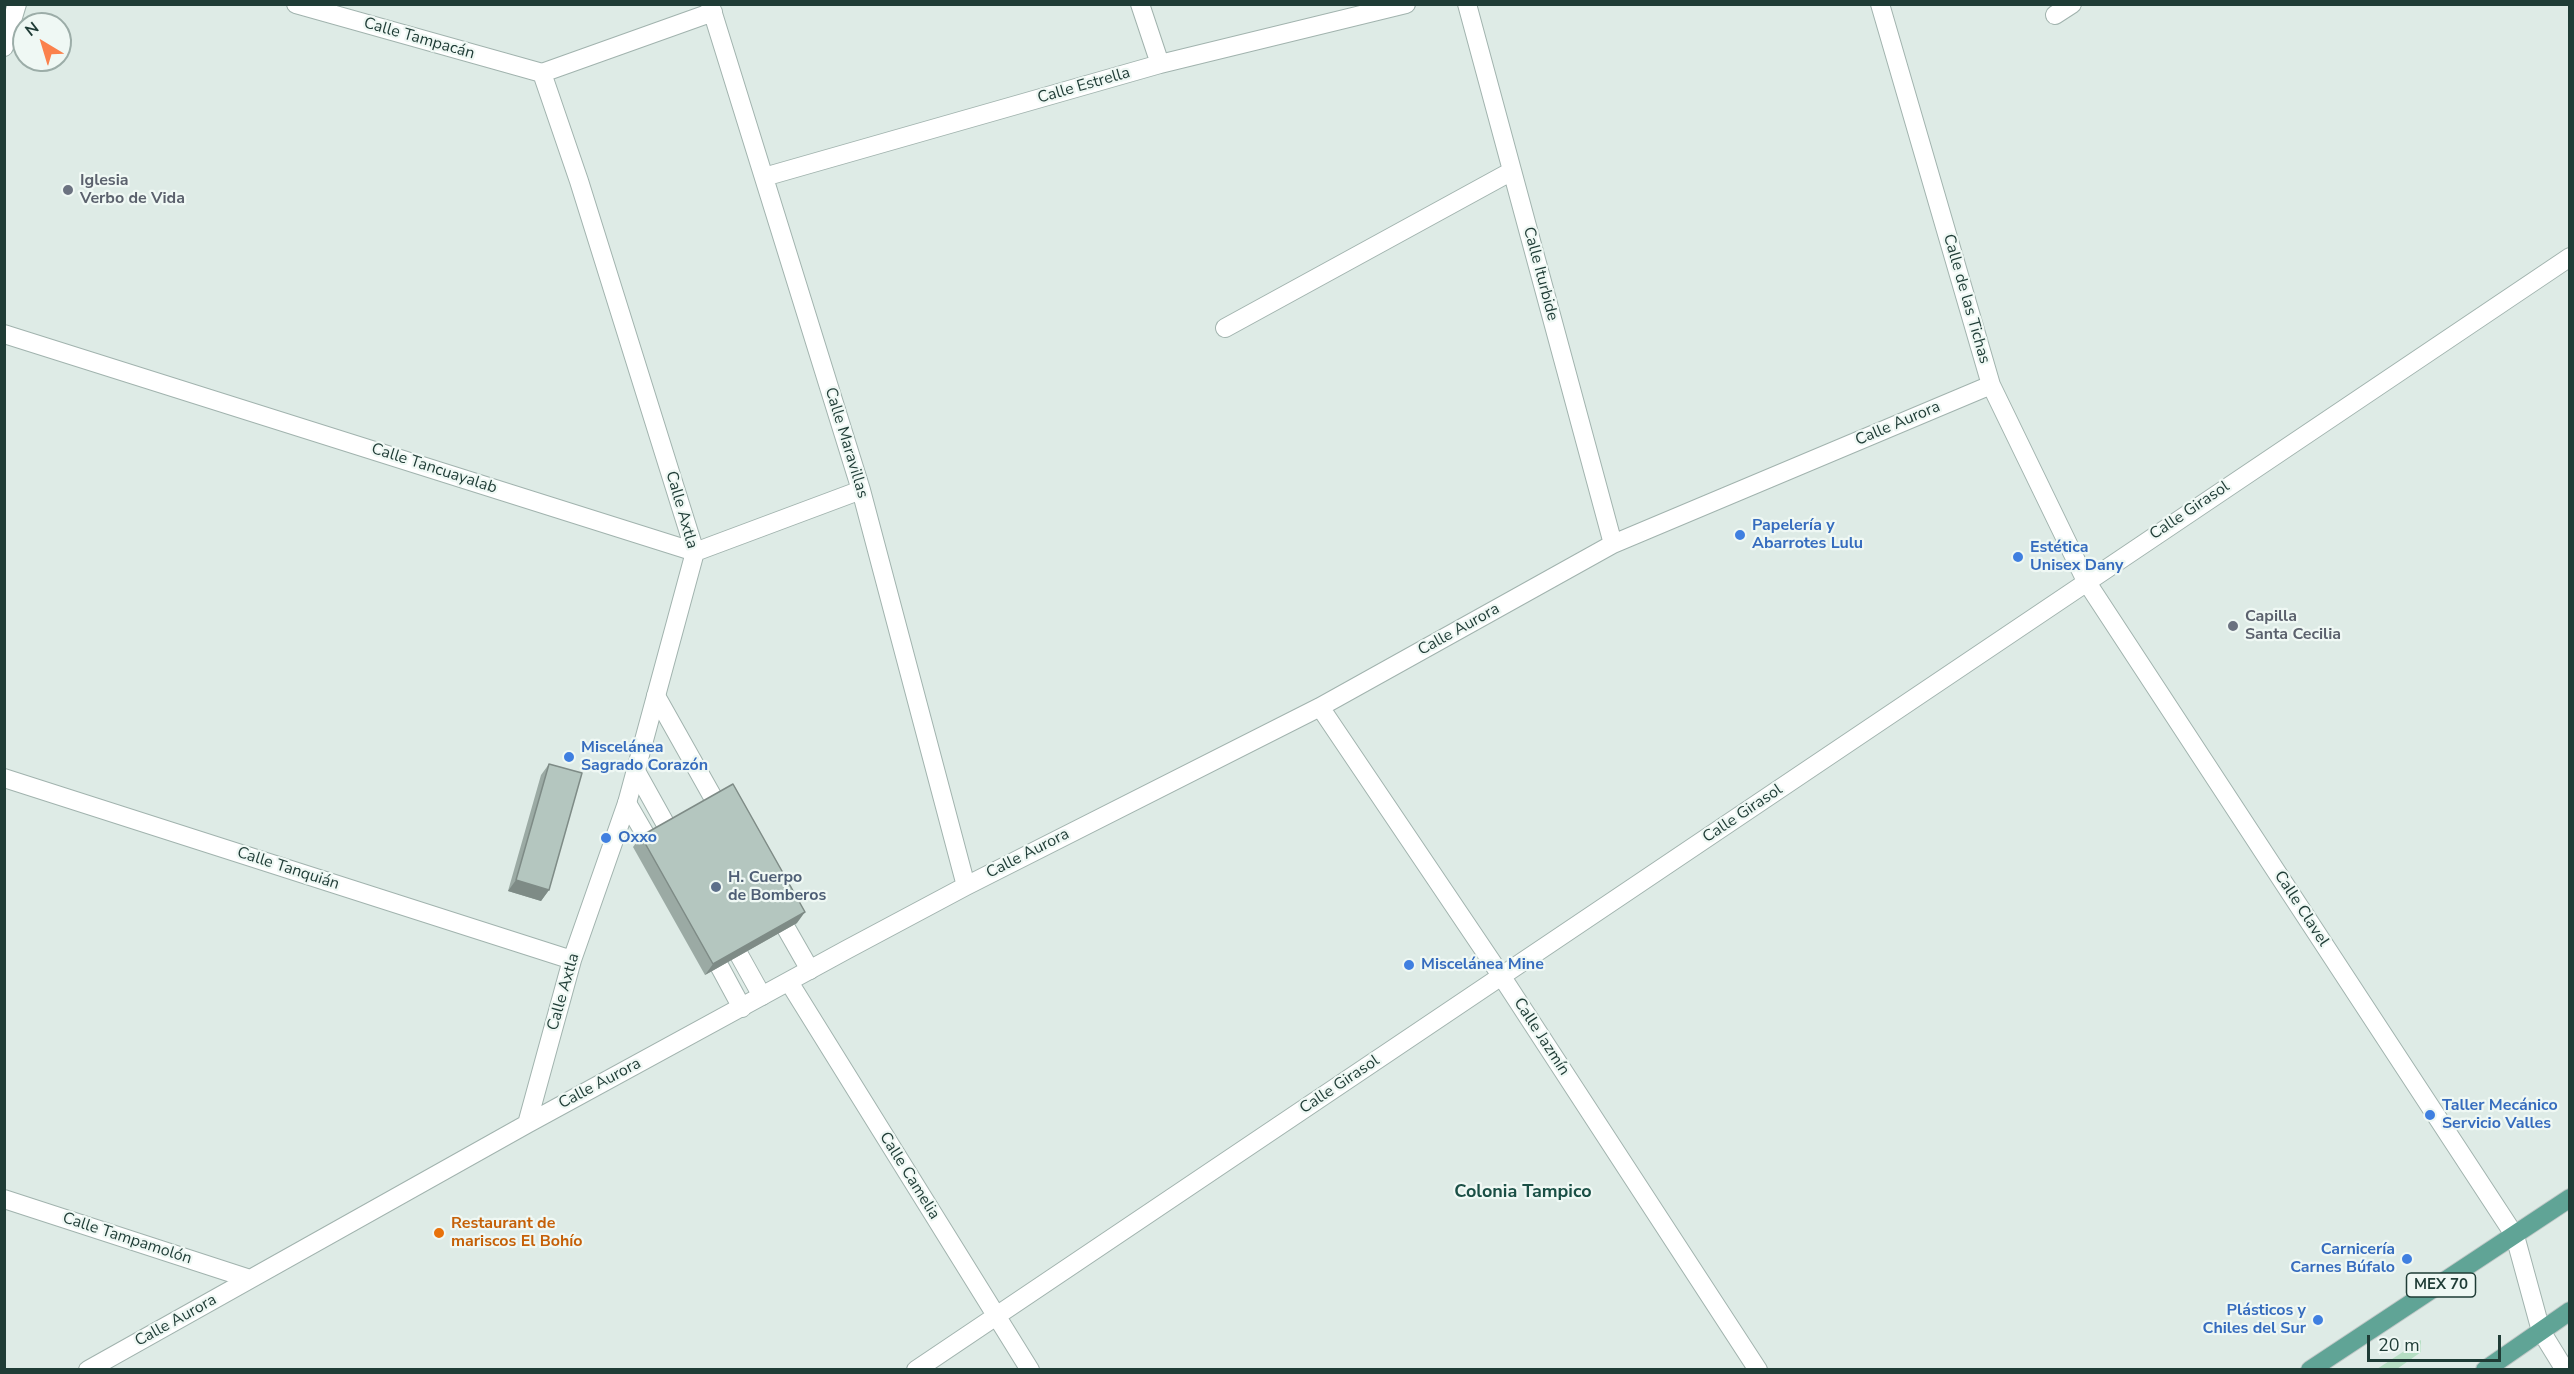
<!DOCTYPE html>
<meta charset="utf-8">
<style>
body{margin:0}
#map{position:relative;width:2574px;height:1374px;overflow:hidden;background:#deebe6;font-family:"Nunito Sans",sans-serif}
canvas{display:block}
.frame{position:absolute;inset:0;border:6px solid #1f3c36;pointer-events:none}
.north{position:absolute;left:12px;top:12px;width:60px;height:60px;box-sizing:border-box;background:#eff8f4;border:2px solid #9cada8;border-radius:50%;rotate:322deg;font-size:16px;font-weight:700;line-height:24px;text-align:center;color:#1f3c36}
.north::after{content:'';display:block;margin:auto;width:21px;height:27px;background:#fb814c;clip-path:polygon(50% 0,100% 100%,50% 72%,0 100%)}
.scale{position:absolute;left:2367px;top:1335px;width:134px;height:27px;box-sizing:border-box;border:3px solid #1f3c36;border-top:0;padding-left:8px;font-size:18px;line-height:21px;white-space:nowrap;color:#1f3c36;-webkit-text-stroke:4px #eff8f4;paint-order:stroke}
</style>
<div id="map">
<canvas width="2574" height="1374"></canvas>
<div class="frame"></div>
<div class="north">N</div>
<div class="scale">20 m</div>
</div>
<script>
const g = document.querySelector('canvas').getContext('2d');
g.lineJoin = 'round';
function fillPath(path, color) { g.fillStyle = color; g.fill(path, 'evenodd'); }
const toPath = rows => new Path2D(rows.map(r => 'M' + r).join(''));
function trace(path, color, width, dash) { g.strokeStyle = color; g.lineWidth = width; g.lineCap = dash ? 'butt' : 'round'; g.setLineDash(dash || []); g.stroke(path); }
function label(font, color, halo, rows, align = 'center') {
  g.font = font + ' "Nunito Sans",sans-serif'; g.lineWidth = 4.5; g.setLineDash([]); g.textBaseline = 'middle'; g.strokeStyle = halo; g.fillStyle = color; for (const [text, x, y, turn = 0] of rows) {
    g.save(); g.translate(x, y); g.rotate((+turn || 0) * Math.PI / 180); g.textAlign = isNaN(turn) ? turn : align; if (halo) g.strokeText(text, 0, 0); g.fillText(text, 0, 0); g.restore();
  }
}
const green = toPath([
 [2421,1340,2421,1352,2397,1369,2377,1369]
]);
const service = toPath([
 [656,696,724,817],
 [636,771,676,843],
 [627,803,656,853],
 [774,907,810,970],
 [728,935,762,996],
 [708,945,742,1008]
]);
const minor = toPath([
 [296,4,542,73],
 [710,4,861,490,966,886],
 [1140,4,1160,64],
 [1467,4,1613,544],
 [1880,4,1991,385,2086,581,2515,1236,2541,1331,2565,1370],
 [2055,15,2072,4],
 [4,47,17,4],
 [542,73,713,12],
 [764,177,1160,64,1406,4],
 [1225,328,1512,171],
 [4,334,695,552,861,490],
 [1320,707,1502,977,1758,1370],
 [4,778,572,960],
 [789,982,1030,1370],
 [527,1124,572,960,627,803,695,552,579,181,542,73],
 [4,1199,250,1279],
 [88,1370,527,1124,846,950,966,886,1320,707,1613,544,1991,385],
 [916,1370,2570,257]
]);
const primary = toPath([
 [2310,1370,2570,1198],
 [2485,1370,2570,1311]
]);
const wall = toPath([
 [549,764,549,890,541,901,508,891,541,775],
 [641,836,797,923,705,975,633,847]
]);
const shadedWall = toPath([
 [516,880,549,890,541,901,508,891],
 [805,912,797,923,705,975,713,964]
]);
const building = toPath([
 [549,764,582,773,549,890,516,880,549,764],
 [733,784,805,912,713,964,641,836,733,784]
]);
const markers = [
 [68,190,6,"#6b7280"],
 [1740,535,6,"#3f7fe0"],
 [2018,557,6,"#3f7fe0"],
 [2233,626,6,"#6b7280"],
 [569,757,6,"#3f7fe0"],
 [606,838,6,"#3f7fe0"],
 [716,887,6,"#5c6f8a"],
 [1409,965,6,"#3f7fe0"],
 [2430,1115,6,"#3f7fe0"],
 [439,1233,6,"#e8710a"],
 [2407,1259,6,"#3f7fe0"],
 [2318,1320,6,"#3f7fe0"]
];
const shields = [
 [2441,1285,69]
];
const shieldNames = [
 ["MEX 70",2441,1285]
];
const streetNames = [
 ["Calle Tampacán",419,39,16],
 ["Calle Estrella",1084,86,-16],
 ["Calle Iturbide",1540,274,75],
 ["Calle de las Tichas",1966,299,74],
 ["Calle Aurora",1898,424,-23],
 ["Calle Maravillas",846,443,73],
 ["Calle Tancuayalab",434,469,18],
 ["Calle Axtla",681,510,74],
 ["Calle Girasol",2190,511,-34],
 ["Calle Aurora",1459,630,-29],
 ["Calle Girasol",1743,814,-34],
 ["Calle Aurora",1028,854,-27],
 ["Calle Tanquián",288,869,18],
 ["Calle Clavel",2301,909,57],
 ["Calle Axtla",564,992,-74],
 ["Calle Jazmín",1541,1037,57],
 ["Calle Aurora",600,1084,-28],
 ["Calle Girasol",1340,1085,-34],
 ["Calle Camelia",909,1176,58],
 ["Calle Tampamolón",127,1239,18],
 ["Calle Aurora",176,1321,-29]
];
const worshipNames = [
 ["Iglesia",80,181],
 ["Verbo de Vida",80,199],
 ["Capilla",2245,617],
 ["Santa Cecilia",2245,635]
];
const shopNames = [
 ["Papelería y",1752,526],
 ["Abarrotes Lulu",1752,544],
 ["Estética",2030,548],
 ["Unisex Dany",2030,566],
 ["Miscelánea",581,748],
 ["Sagrado Corazón",581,766],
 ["Oxxo",618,838],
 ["Miscelánea Mine",1421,965],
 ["Taller Mecánico",2442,1106],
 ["Servicio Valles",2442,1124],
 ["Carnicería",2395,1250,"right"],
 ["Carnes Búfalo",2395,1268,"right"],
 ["Plásticos y",2306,1311,"right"],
 ["Chiles del Sur",2306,1329,"right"]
];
const serviceNames = [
 ["H. Cuerpo",728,878],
 ["de Bomberos",728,896]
];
const foodNames = [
 ["Restaurant de",451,1224],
 ["mariscos El Bohío",451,1242]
];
const neighbourhoodNames = [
 ["Colonia Tampico",1523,1193]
];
fillPath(green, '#b5dec3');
trace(service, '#a1b3ae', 20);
trace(minor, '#a1b3ae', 20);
trace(primary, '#c0c8c7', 20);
trace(service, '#fff', 18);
trace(minor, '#fff', 18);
trace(primary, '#60a496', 18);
fillPath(wall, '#9baaa4');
fillPath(shadedWall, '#7e8b86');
fillPath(building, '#b4c6bf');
trace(building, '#7e8b86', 1.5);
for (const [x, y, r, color] of markers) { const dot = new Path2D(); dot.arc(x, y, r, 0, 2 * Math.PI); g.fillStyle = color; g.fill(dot); trace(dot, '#eff8f4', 2); }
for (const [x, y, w] of shields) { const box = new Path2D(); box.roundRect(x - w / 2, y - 12, w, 24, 4.5); g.fillStyle = '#eff8f4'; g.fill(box); trace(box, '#1f3c36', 1.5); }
label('bold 15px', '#1f3c36', null, shieldNames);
label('16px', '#1f3c36', '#eff8f4', streetNames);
label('bold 16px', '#5b616d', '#eff8f4', worshipNames, 'left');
label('bold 16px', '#366cbe', '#eff8f4', shopNames, 'left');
label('bold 16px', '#4e5e75', '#eff8f4', serviceNames, 'left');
label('bold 16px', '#c56008', '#eff8f4', foodNames, 'left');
label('bold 18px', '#1a4f45', '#eff8f4', neighbourhoodNames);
</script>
